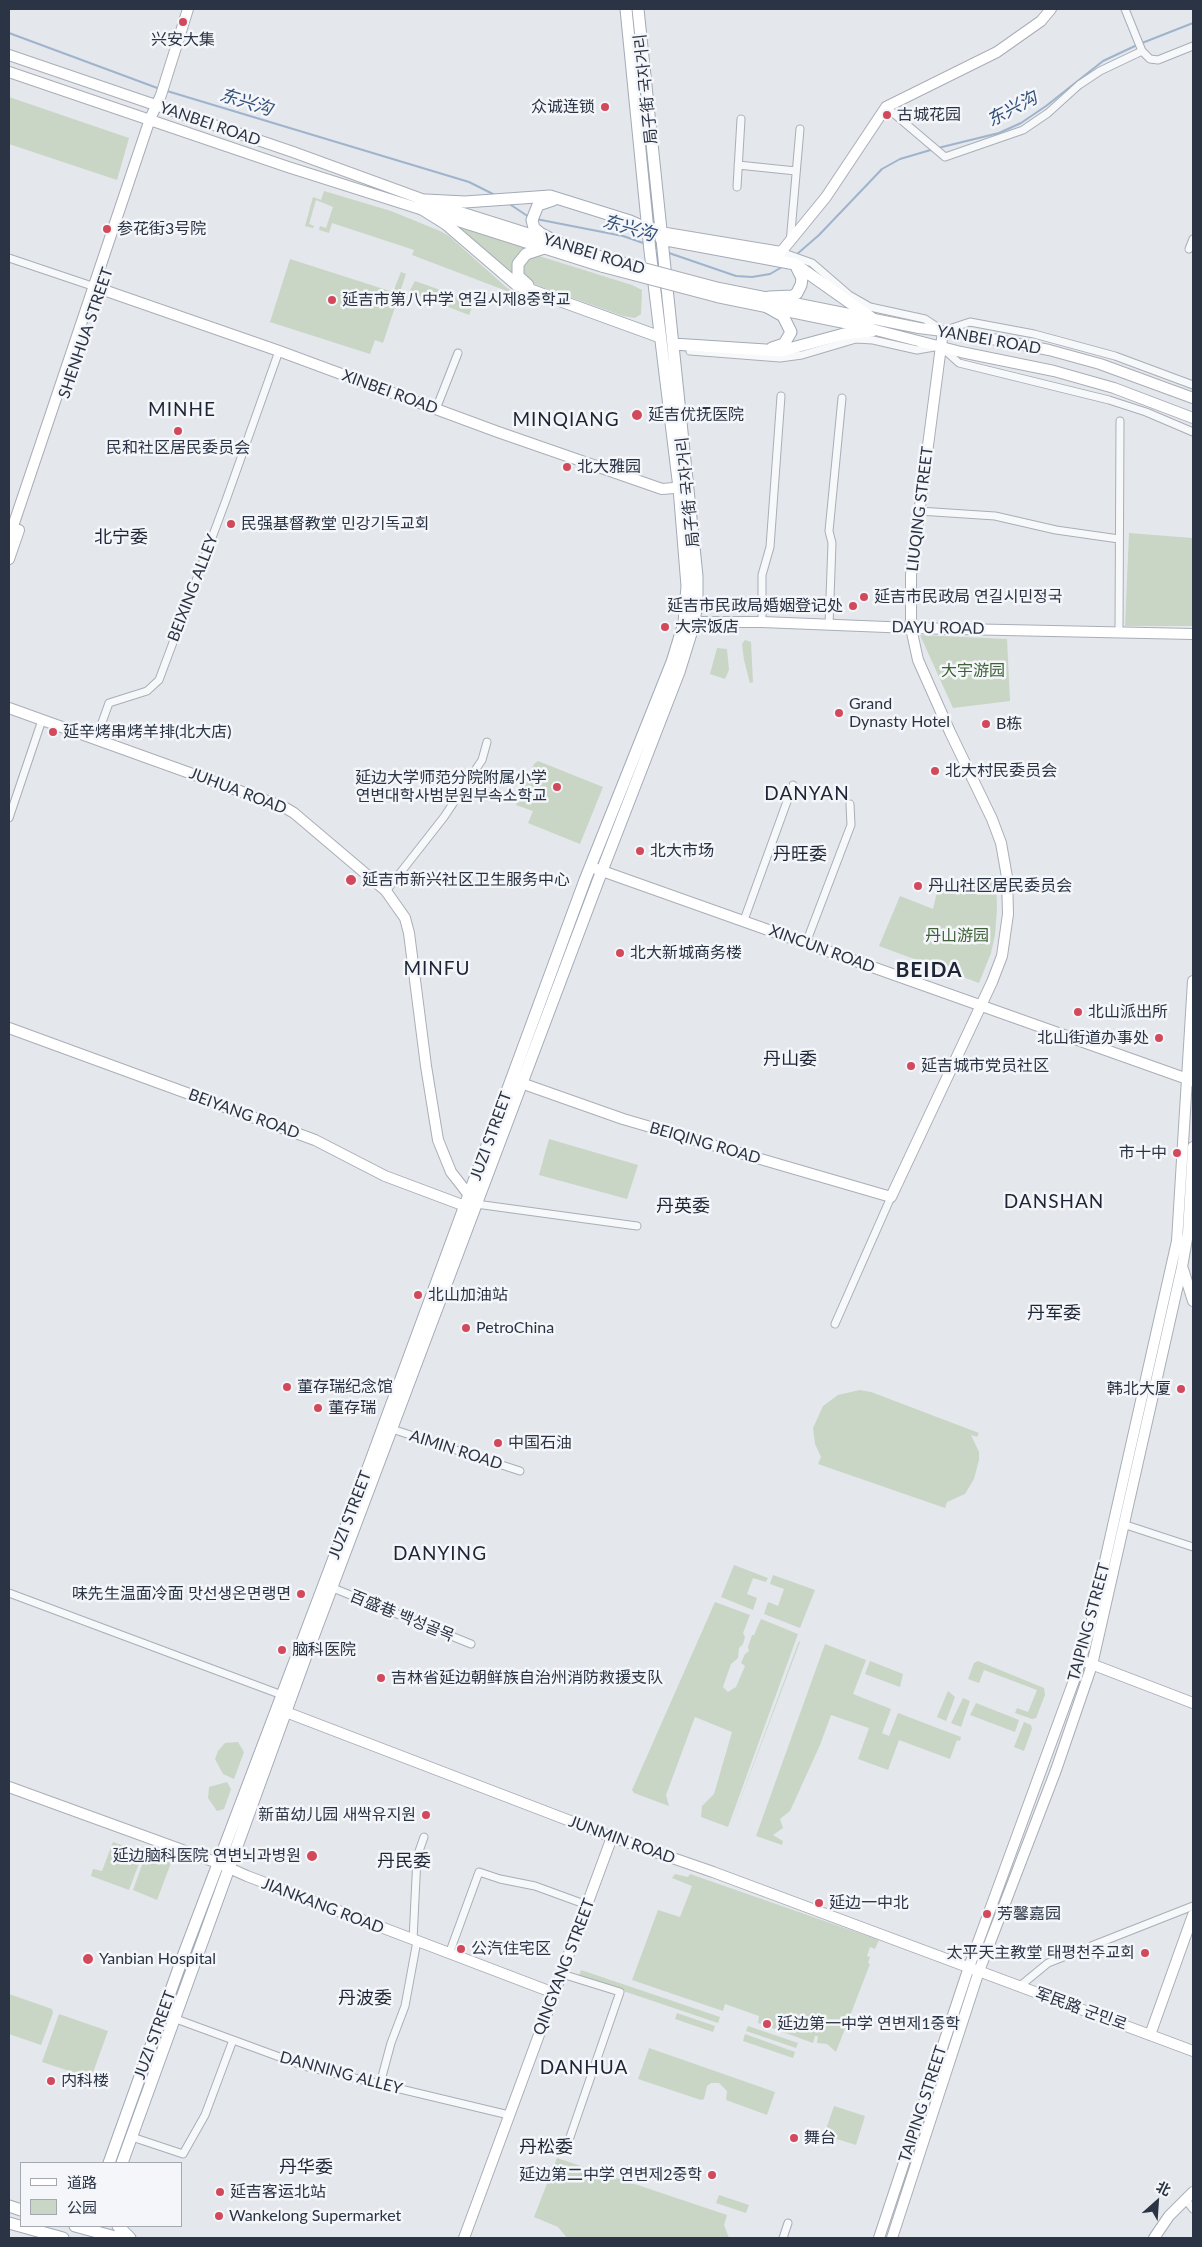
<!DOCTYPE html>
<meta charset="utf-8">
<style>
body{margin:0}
#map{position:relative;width:1202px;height:2247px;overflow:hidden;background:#e4e7ec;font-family:Lato,"Noto Sans SC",sans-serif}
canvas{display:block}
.frame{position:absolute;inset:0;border:10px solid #2b3445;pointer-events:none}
.legend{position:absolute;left:20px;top:2162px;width:162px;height:65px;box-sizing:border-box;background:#f4f6f9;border:1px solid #a4a8b1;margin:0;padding:6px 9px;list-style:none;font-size:15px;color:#2b3445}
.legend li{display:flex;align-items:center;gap:10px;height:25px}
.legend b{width:25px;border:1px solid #a4a8b1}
.north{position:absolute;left:1132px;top:2177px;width:50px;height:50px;-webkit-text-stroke:4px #f4f6f9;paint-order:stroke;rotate:26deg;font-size:14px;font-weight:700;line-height:20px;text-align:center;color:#2b3445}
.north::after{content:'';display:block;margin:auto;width:18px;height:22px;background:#2b3445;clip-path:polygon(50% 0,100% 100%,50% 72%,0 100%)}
</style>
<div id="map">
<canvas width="1202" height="2247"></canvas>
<div class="frame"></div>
<ul class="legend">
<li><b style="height:6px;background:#fff"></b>道路</li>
<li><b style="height:14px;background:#c9d6c5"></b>公园</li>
</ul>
<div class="north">北</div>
</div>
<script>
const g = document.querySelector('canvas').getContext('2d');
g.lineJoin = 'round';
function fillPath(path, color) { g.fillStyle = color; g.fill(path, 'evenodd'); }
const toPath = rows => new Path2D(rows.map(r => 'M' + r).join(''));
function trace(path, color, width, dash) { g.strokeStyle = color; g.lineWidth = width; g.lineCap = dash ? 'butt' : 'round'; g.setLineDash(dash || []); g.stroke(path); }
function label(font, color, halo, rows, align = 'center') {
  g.font = font + ' Lato,"Noto Sans SC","Noto Sans KR",sans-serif'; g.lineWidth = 5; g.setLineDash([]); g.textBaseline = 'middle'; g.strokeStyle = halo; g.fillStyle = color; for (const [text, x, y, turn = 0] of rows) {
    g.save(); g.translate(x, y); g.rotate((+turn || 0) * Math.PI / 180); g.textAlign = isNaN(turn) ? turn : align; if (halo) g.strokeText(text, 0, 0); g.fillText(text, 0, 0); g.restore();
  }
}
const green = toPath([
 [9,97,129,138,117,180,9,144],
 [324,191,391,211,440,231,449,236,507,288,520,296,412,255,414,250,332,223,329,233,319,230,320,226,326,228,333,207,316,200,309,224,314,226,313,228,305,226,313,197,321,200],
 [453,224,530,248,514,274,511,275],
 [539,256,632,285,642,290,641,314,635,318,623,316,531,283,524,276,523,267,530,258],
 [290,259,393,292,401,272,406,274,383,343,375,340,370,354,270,322],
 [415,281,474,302,469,315,409,292],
 [1129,533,1192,538,1193,536,1193,626,1125,626],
 [920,635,1007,639,1010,701,953,708],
 [745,640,751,642,753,682,750,683,744,660,742,644],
 [717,648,727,649,729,670,725,679,710,674],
 [538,761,603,787,580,844,528,823,533,811,516,805,534,764],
 [996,875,997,909,995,935,991,953,979,983,879,946,900,896,933,909,939,883],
 [549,1139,638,1165,627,1199,539,1175],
 [860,1390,871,1392,979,1433,977,1437,971,1435,979,1452,979,1460,974,1479,965,1494,947,1502,945,1508,818,1464,821,1457,815,1444,813,1428,823,1406,838,1395],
 [734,1565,768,1578,766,1582,753,1578,747,1594,757,1598,753,1610,721,1597],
 [773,1575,815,1590,800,1628,764,1614,768,1602,778,1606,784,1589,770,1584],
 [715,1602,750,1615,743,1633,745,1637,743,1644,739,1648,738,1658,731,1664,724,1684,723,1687,728,1692,736,1687,745,1666,741,1663,745,1654,749,1651,748,1647,752,1635,754,1635,761,1619,798,1634,728,1827,701,1817,702,1806,714,1794,732,1732,695,1717,666,1795,669,1806,634,1793,632,1790],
 [799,1641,800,1642,730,1827],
 [825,1644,866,1660,853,1694,891,1709,882,1733,889,1736,898,1713,961,1737,960,1741,957,1740,950,1759,899,1740,888,1770,858,1759,869,1728,831,1715,820,1745,790,1811,780,1819,783,1828,773,1835,783,1841,782,1845,756,1836],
 [870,1661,903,1674,900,1687,865,1674],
 [978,1661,1044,1688,1045,1695,1036,1718,1032,1719,1015,1713,1017,1708,1028,1712,1037,1690,984,1670,979,1683,968,1679,974,1663],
 [948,1691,955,1697,946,1721,937,1717],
 [963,1698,970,1701,961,1727,951,1723],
 [976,1703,1019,1720,1015,1732,970,1715],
 [1024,1722,1031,1725,1032,1729,1024,1751,1014,1747],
 [238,1742,244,1752,234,1779,223,1774,215,1759,218,1751,225,1743],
 [227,1782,231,1789,224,1809,217,1811,208,1798,209,1787],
 [113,1842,143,1853,129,1890,91,1876,93,1869,102,1871],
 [146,1854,171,1863,157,1900,133,1890],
 [675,1874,688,1877,690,1874,879,1940,875,1949,870,1947,867,1956,870,1957,868,1963,870,1964,836,2052,827,2044,817,2043,818,2036,815,2036,813,2043,758,2023,759,2016,725,2004,723,2011,632,1980,658,1910,680,1917,692,1886,672,1878],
 [581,1970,720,2017,718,2023,579,1976],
 [9,1994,52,2009,53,2013,41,2045,9,2034],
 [677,2013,715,2026,713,2032,675,2019],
 [59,2014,108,2031,91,2078,42,2062],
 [748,2026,798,2043,796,2048,746,2031],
 [745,2034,795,2052,793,2058,743,2041],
 [649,2048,775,2092,767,2115,726,2100,727,2091,719,2083,711,2083,707,2086,704,2099,701,2100,638,2079],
 [834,2106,865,2116,856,2145,824,2135],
 [557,2158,727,2215,724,2225,729,2238,567,2238,558,2227,534,2217],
 [719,2195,749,2205,746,2213,716,2203]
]);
const stream = toPath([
 [9,33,160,89],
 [1142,43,1193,23],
 [167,91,469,182,495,195],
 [938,148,999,133,1021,123,1046,106,1103,61,1137,45],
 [508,203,529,217],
 [536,219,623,236,646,244],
 [669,253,736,276,752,277,770,274,782,267],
 [796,255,819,235,882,169,900,159,934,149]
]);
const street = toPath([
 [1125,9,1142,51,1150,59,1158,60,1193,46],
 [886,107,945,157,1023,130,1048,113,1079,85,1100,71,1142,51],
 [738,165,796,171],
 [737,187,741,119],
 [790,243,800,129],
 [1189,249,1193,239],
 [781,252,812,263,849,295,870,307,925,319,943,331,970,322,1034,334,1115,356,1193,385],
 [9,258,95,287],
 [690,351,780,358,802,355,856,339,873,340,917,350,940,346,959,363,1109,400,1146,412,1193,432],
 [436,409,458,353],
 [919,511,995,516,1056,530,1119,539],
 [762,622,762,575,770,547,781,396],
 [829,625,832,543,829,531,842,398],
 [1119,631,1120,421],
 [96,739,109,703,147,691,159,680,226,500,279,351],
 [9,818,42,720],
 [386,891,444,817,482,760,487,742],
 [744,920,793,785],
 [806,943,851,825,850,804],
 [476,1204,637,1226],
 [835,1324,891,1197],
 [392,1429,520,1471],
 [1126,1525,1193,1547],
 [333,1588,471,1644],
 [9,1593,282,1695],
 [413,1940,417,1857,424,1837],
 [449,1954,479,1872,500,1879,535,1886,587,1905],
 [562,1974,620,1992,569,2140],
 [1020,1986,1048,1963,1193,1906],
 [176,2019,304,2066,509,2115],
 [380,2084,391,2043,405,2006,417,1941],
 [132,2137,183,2154,205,2115,233,2040],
 [1185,2199,1193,2209],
 [783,2238,788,2223]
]);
const secondary = toPath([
 [9,55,293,152,438,205,606,258],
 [9,72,288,167,603,267],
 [654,231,781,252,826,197,886,107,997,52,1041,21,1051,9],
 [95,287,279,351,498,432,662,489,686,487],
 [719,288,919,328,966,334,1049,350,1100,364,1193,398],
 [717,297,864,327,961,352,1054,371,1114,388,1193,418],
 [9,538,150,119,161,95,188,9],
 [9,559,19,530],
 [687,622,762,622,911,628,1193,634],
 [9,708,284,807,294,813,386,891,405,918,409,933,426,1066,438,1140,451,1172,476,1204,465,1206,385,1176,315,1140,9,1028],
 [591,867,1193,1081],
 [521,1083,623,1119,891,1197,992,982,1002,956,1008,914,1007,877,1001,843,992,819,950,732,918,660,911,628,911,575,943,331],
 [1183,1269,1193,1301],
 [1086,1662,1193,1703],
 [278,1709,612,1837,713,1872,1193,2051],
 [9,1787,218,1863,247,1876,554,1993],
 [1150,2035,1193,1915],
 [464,2238,612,1837],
 [879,2238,969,1967,1076,1675,1089,1632,1177,1241,1193,981],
 [892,2238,979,1971,1056,1770,1092,1665,1182,1267,1188,1233,1193,1147],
 [1154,2238,1169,2216,1193,2192]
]);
const primary = toPath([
 [426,200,465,202,550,196,630,221,648,229],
 [553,200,538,205,532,220,534,228,540,233,561,244],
 [422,209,446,224,517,285,660,337],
 [661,239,795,264,873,319],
 [528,285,518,276,518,264,526,254,544,248],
 [769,297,793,296,797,293,801,285,802,278,795,264],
 [767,307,783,316,791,332,784,344,772,348],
 [673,344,781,351,844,334,872,331],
 [109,2163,185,1951,367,1471,585,880,672,662,684,623,687,586,679,488,650,251,626,9],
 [122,2163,307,1653,598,881,679,672,692,630,697,605,697,576,638,9],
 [9,2206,21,2210],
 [9,2223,63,2238],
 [75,2226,119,2238],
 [118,2226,130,2238]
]);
const secondaryBridge = toPath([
 [606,258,719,288],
 [603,267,717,297]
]);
const markers = [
 [183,22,5,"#d1495b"],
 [605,107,5,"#d1495b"],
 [887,115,5,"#d1495b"],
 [107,229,5,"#d1495b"],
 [332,300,5,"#d1495b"],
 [637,415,6,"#d1495b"],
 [178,431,5,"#d1495b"],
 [567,467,5,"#d1495b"],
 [231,524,5,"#d1495b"],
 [864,597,5,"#d1495b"],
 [853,606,5,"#d1495b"],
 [665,627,5,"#d1495b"],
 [839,713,5,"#d1495b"],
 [986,724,5,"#d1495b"],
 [53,732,5,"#d1495b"],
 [935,771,5,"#d1495b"],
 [557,787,5,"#d1495b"],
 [640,851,5,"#d1495b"],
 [351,880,6,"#d1495b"],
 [918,886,5,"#d1495b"],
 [620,953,5,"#d1495b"],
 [1078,1012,5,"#d1495b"],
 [1159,1038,5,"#d1495b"],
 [911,1066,5,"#d1495b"],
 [1177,1153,5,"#d1495b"],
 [418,1295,5,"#d1495b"],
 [466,1328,5,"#d1495b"],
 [287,1387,5,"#d1495b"],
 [1181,1389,5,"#d1495b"],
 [318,1408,5,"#d1495b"],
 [498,1443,5,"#d1495b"],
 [301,1594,5,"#d1495b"],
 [282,1650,5,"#d1495b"],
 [381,1678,5,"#d1495b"],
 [426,1815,5,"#d1495b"],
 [312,1856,6,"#d1495b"],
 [819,1903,5,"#d1495b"],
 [987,1914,5,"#d1495b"],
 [461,1949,5,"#d1495b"],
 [1145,1953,5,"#d1495b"],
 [88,1959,6,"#d1495b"],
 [767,2024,5,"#d1495b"],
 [51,2081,5,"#d1495b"],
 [794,2138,5,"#d1495b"],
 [712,2175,5,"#d1495b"],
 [220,2192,5,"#d1495b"],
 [219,2216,5,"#d1495b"]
];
const poiNames = [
 ["兴安大集",183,40,"center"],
 ["众诚连锁",595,107,"right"],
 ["古城花园",897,115],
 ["参花街3号院",117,229],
 ["延吉市第八中学 연길시제8중학교",342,300],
 ["延吉优抚医院",648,415],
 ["民和社区居民委员会",178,448,"center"],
 ["北大雅园",577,467],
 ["民强基督教堂 민강기독교회",241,524],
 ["延吉市民政局 연길시민정국",874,597],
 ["延吉市民政局婚姻登记处",843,606,"right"],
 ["大宗饭店",675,627],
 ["Grand",849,704],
 ["Dynasty Hotel",849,722],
 ["B栋",996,724],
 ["延辛烤串烤羊排(北大店)",63,732],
 ["北大村民委员会",945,771],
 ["延边大学师范分院附属小学",547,778,"right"],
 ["연변대학사범분원부속소학교",547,796,"right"],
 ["北大市场",650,851],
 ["延吉市新兴社区卫生服务中心",362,880],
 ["丹山社区居民委员会",928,886],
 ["北大新城商务楼",630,953],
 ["北山派出所",1088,1012],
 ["北山街道办事处",1149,1038,"right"],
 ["延吉城市党员社区",921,1066],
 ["市十中",1167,1153,"right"],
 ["北山加油站",428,1295],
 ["PetroChina",476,1328],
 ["董存瑞纪念馆",297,1387],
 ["韩北大厦",1171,1389,"right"],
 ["董存瑞",328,1408],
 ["中国石油",508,1443],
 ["味先生温面冷面 맛선생온면랭면",291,1594,"right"],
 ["脑科医院",292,1650],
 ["吉林省延边朝鲜族自治州消防救援支队",391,1678],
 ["新苗幼儿园 새싹유지원",416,1815,"right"],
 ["延边脑科医院 연변뇌과병원",301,1856,"right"],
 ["延边一中北",829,1903],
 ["芳馨嘉园",997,1914],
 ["公汽住宅区",471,1949],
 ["太平天主教堂 태평천주교회",1135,1953,"right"],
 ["Yanbian Hospital",99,1959],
 ["延边第一中学 연변제1중학",777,2024],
 ["内科楼",61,2081],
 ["舞台",804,2138],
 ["延边第二中学 연변제2중학",702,2175,"right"],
 ["延吉客运北站",230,2192],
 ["Wankelong Supermarket",229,2216]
];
const streetNames = [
 ["局子街 국자거리",646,89,-96],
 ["YANBEI ROAD",210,124,19],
 ["YANBEI ROAD",594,254,17],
 ["SHENHUA STREET",86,333,-71],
 ["YANBEI ROAD",989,340,10],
 ["XINBEI ROAD",390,392,20],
 ["局子街 국자거리",688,492,-96],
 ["LIUQING STREET",920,509,-83],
 ["BEIXING ALLEY",193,588,-69],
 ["DAYU ROAD",938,628,1],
 ["JUHUA ROAD",238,791,21],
 ["XINCUN ROAD",822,949,20],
 ["BEIYANG ROAD",244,1114,20],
 ["JUZI STREET",491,1136,-70],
 ["BEIQING ROAD",705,1143,16],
 ["AIMIN ROAD",456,1450,18],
 ["JUZI STREET",350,1515,-69],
 ["百盛巷 백성골목",402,1616,22],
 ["TAIPING STREET",1089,1622,-75],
 ["JUNMIN ROAD",622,1840,20],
 ["JIANKANG ROAD",323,1906,21],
 ["QINGYANG STREET",564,1967,-69],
 ["军民路 군민로",1081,2009,20],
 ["JUZI STREET",155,2035,-70],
 ["DANNING ALLEY",341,2073,15],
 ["TAIPING STREET",923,2104,-72]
];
const parkNames = [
 ["大宇游园",973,671],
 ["丹山游园",957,936]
];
const waterNames = [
 ["东兴沟",246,102,17],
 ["东兴沟",1012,109,-28],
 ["东兴沟",629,228,16]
];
const neighbourhoodNames = [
 ["北宁委",121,537],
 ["丹旺委",800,854],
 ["丹山委",790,1059],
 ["丹英委",683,1206],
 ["丹军委",1054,1313],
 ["丹民委",404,1861],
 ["丹波委",365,1998],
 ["丹松委",546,2147],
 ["丹华委",306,2167]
];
const quarterNames = [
 ["MINHE",182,410],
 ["MINQIANG",566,420],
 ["DANYAN",807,794],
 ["MINFU",437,969],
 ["DANSHAN",1054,1202],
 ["DANYING",440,1554],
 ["DANHUA",584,2068]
];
const districtNames = [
 ["BEIDA",929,970]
];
fillPath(green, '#c9d6c5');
trace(stream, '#9fb4cc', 2);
trace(street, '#a9aeb7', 9);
trace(secondary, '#a9aeb7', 12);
trace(primary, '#a3abb8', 13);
trace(street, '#f7f8fa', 7);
trace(secondary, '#fff', 10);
trace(primary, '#fff', 11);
trace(secondaryBridge, '#a9aeb7', 12, []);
trace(secondaryBridge, '#fff', 10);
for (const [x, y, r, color] of markers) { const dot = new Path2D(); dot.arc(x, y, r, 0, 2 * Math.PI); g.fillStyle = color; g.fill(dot); trace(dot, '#f4f6f9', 2); }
label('16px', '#2b3445', '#f4f6f9', poiNames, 'left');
label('16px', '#2b3445', '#f4f6f9', streetNames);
label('16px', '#3f6138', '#f4f6f9', parkNames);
label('italic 18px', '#34527a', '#f4f6f9', waterNames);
label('18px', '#1d2536', '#f4f6f9', neighbourhoodNames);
g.letterSpacing = '1px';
label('19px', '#1d2536', '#f4f6f9', quarterNames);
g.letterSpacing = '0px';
g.letterSpacing = '1px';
label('bold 21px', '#1d2536', '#f4f6f9', districtNames);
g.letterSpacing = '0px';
</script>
